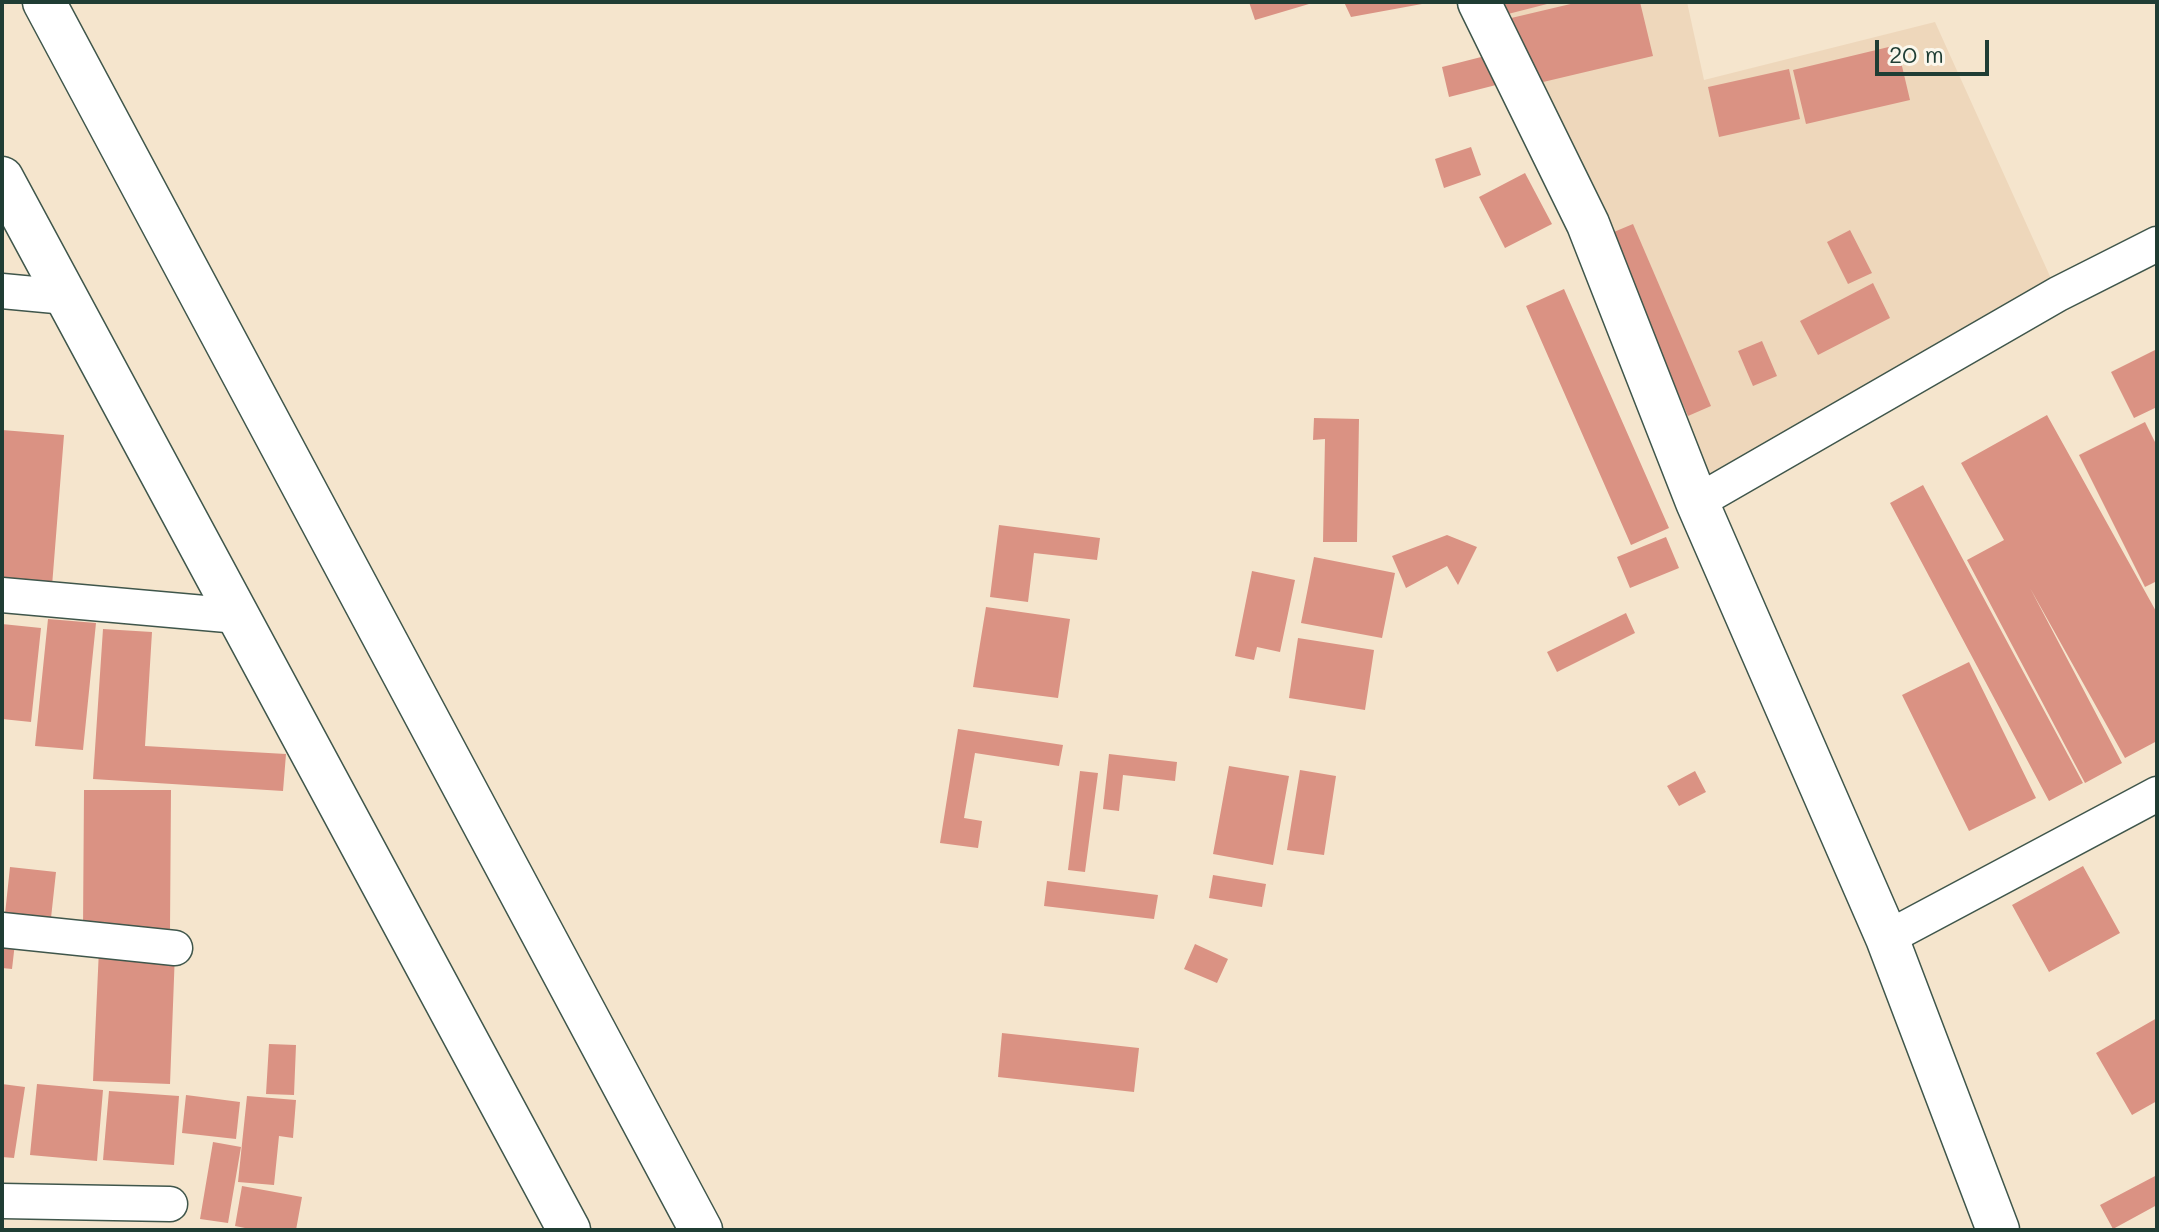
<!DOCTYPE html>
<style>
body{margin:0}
#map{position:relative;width:2159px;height:1232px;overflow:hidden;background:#f5e5cd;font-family:Mali,sans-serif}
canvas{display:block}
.frame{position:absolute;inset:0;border:4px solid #1f3d34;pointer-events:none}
.scale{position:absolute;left:1875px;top:40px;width:114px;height:36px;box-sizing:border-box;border:4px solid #1f3d34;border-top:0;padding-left:10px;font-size:24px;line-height:28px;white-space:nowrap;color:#1f3d34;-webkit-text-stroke:6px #fbf7ec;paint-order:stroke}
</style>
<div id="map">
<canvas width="2159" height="1232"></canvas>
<div class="frame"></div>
<div class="scale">20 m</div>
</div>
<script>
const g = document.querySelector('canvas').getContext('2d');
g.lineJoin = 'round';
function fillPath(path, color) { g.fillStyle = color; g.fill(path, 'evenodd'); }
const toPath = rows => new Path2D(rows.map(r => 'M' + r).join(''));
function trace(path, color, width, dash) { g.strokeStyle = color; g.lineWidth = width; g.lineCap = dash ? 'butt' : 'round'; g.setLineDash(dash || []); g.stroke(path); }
const built = toPath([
 [1479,2,1687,2,1704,80,1935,22,2058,294,1697,502]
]);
const building = toPath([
 [1249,2,1309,2,1309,4,1255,20],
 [1344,2,1422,2,1422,4,1351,17],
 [1504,2,1551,2,1551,3,1508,14],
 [1579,2,1640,2,1653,56,1522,87,1507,19],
 [1897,45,1910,100,1806,124,1793,70],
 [1489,55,1496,85,1449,97,1442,67],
 [1789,69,1800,119,1719,137,1708,87],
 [1471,147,1481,175,1444,188,1435,159],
 [1525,173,1552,224,1505,248,1479,197],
 [1633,224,1711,406,1688,416,1609,234],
 [1850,230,1872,273,1848,284,1827,242],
 [1873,283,1890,318,1818,355,1800,321],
 [1564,289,1669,528,1631,545,1526,306],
 [1762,341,1777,376,1753,386,1738,351],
 [2157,349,2157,407,2134,418,2111,372],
 [2047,415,2157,613,2157,741,2125,758,2030,588,2122,763,2085,783,1967,560,2004,540,1961,463],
 [1314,418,1359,419,1357,542,1323,542,1325,439,1313,440],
 [2145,422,2157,446,2157,581,2145,587,2079,455],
 [2,430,64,435,52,586,2,582],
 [1923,485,2083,783,2049,801,1890,503],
 [999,525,1100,538,1097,560,1034,553,1028,602,990,597],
 [1447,535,1477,547,1458,585,1447,566,1406,588,1392,556],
 [1666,537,1679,568,1630,588,1617,557],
 [1314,557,1395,573,1382,638,1301,623],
 [1252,571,1295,580,1280,652,1257,647,1254,660,1235,656],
 [986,607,1070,619,1058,698,973,687],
 [1626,613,1635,633,1557,672,1547,652],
 [48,619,96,623,83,750,35,746],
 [2,624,41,628,31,722,2,719],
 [103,629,152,632,145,746,286,754,283,791,93,779],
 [1298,638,1374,650,1365,710,1289,698],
 [1969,662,2036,798,1969,831,1902,695],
 [958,729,1063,745,1059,766,975,753,964,818,982,821,978,848,940,843],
 [1109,754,1177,762,1175,781,1123,775,1119,811,1103,809],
 [1229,766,1289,776,1273,865,1213,854],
 [1300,770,1336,776,1324,855,1287,850],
 [1080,771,1098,773,1085,872,1068,870],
 [1695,771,1706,792,1679,806,1667,786],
 [84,790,171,790,170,929,83,929],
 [2083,866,2120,933,2049,972,2012,905],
 [10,867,56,872,51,918,5,914],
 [1213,875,1266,884,1262,907,1209,898],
 [1047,881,1158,895,1154,919,1044,906],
 [2,942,15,943,12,969,2,968],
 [1195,944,1228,959,1217,983,1184,969],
 [99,949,175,952,170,1084,93,1081],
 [2157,1018,2157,1101,2132,1115,2096,1053],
 [1002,1033,1139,1048,1134,1092,998,1077],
 [269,1044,296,1045,294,1095,266,1094],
 [2,1084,25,1087,14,1158,2,1157],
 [37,1084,103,1090,97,1161,30,1155],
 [109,1091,179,1096,174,1165,103,1160],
 [186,1095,240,1102,236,1139,182,1133],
 [247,1096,296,1100,293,1138,279,1136,274,1185,238,1182],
 [213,1142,241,1147,228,1223,200,1219],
 [2157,1175,2157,1205,2113,1229,2100,1205],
 [242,1186,302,1197,296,1230,255,1230,235,1226]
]);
const minor = toPath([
 [2,291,66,297],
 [1697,502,2058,294,2157,244],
 [2,595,238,616],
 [2,930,175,948],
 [1887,938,2157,794],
 [2,1201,170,1204]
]);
const tertiary = toPath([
 [44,2,701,1230],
 [1479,2,1588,224,1697,502,1887,938,1998,1230],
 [2,178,569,1230]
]);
fillPath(built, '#eed7bb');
fillPath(building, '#da9283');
trace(minor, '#3f564b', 37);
trace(tertiary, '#3f564b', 45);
trace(minor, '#fff', 34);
trace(tertiary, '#fff', 42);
</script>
